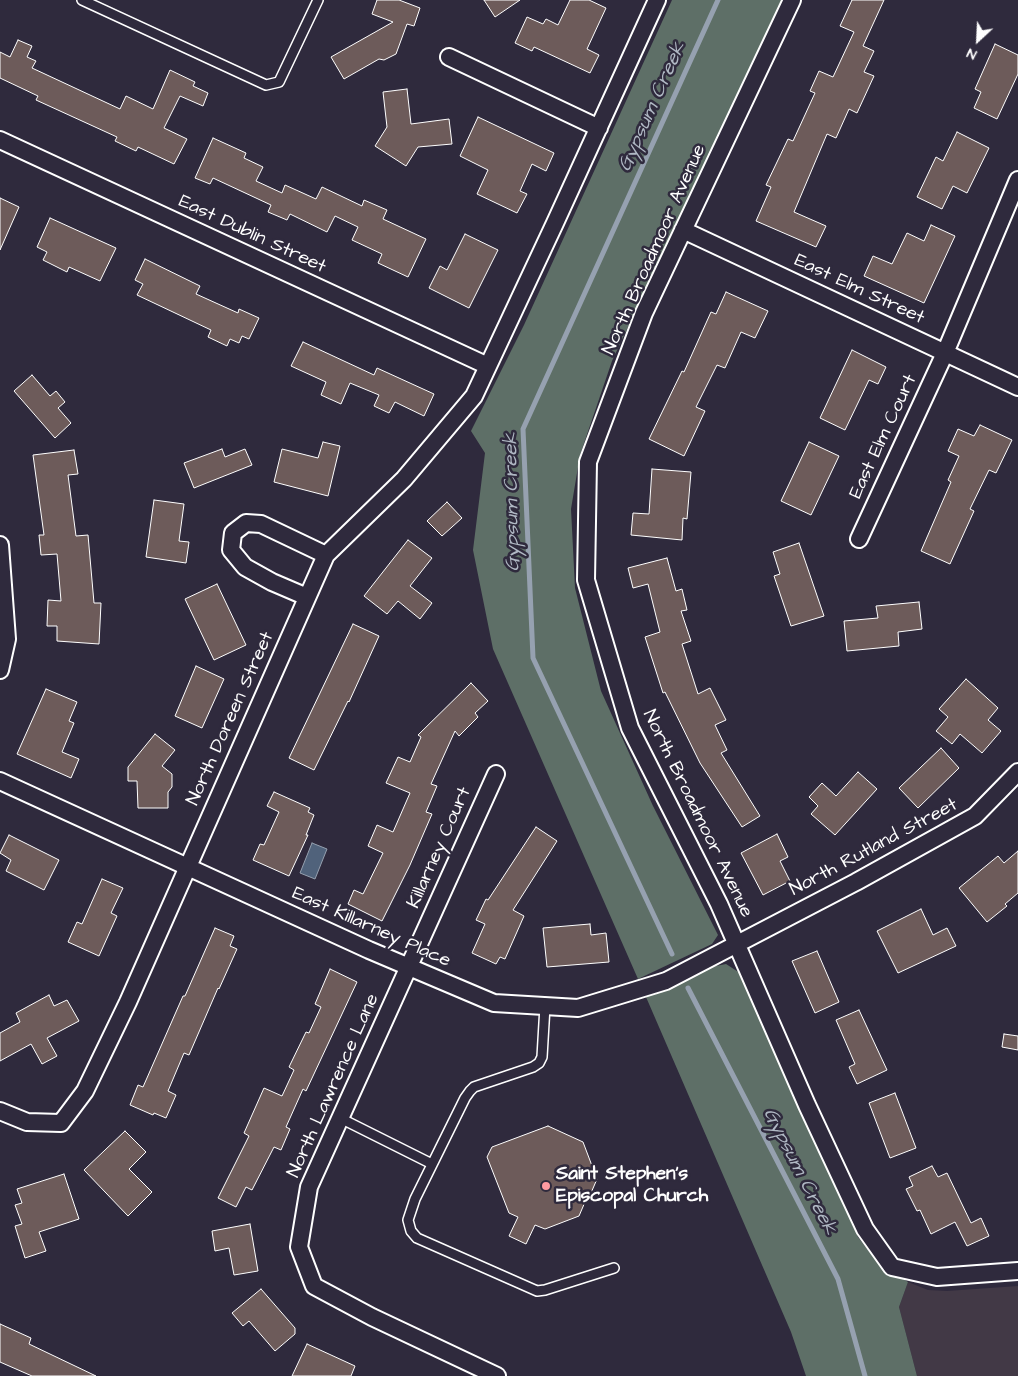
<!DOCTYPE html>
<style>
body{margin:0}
#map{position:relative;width:1018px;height:1376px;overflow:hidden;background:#2f2a3d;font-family:"Architects Daughter",sans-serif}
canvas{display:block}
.north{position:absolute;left:953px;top:15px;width:50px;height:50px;-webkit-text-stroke:4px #2f2a3d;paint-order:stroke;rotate:205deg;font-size:14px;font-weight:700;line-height:20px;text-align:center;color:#fff}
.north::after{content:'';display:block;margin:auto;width:18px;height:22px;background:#fff;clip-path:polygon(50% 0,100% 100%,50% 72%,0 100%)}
</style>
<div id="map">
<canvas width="1018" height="1376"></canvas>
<div class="north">N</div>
</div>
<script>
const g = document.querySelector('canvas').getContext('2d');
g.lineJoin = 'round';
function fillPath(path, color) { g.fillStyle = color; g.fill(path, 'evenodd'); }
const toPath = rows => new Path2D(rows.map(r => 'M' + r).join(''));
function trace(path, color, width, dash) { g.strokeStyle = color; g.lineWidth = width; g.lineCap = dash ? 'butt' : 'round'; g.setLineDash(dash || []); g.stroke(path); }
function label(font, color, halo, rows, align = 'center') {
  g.font = font + ' "Architects Daughter",sans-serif'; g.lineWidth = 5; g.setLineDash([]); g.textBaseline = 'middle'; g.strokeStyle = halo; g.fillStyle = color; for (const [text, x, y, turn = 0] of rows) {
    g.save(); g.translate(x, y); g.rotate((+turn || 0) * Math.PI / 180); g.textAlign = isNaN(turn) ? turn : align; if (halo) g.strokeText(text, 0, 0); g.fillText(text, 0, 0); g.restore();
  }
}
const built = toPath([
 [908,1282,928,1290,947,1291,1018,1286,1018,1376,917,1376,899,1307]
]);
const green = toPath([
 [672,0,782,0,612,361,580,455,571,509,575,588,601,691,653,806,718,935,712,944,638,979,493,649,473,550,485,453,471,431,524,325],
 [726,964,740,973,858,1237,878,1263,908,1282,899,1307,917,1376,806,1376,791,1332,646,997,711,967]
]);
const water = toPath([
 [312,843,327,849,315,879,300,873,312,843]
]);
const stream = toPath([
 [672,954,533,658,523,429,718,0],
 [688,988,838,1279,865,1376]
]);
const building = toPath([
 [377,0,399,0,420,8,414,26,407,24,396,54,384,60,379,59,344,79,331,57,393,22,372,14,377,0],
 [484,0,520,0,495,17,484,0],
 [570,0,589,0,606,8,587,49,599,55,590,73,534,47,532,51,515,43,527,17,543,24,546,19,558,25,570,0],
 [852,0,884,0,863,46,874,51,864,72,874,76,857,113,849,109,836,138,827,134,794,212,826,226,816,247,756,221,771,187,766,185,788,139,793,141,815,93,810,91,819,71,833,77,854,32,840,26,852,0],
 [18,40,32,46,27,57,36,61,32,68,120,109,126,96,153,109,170,70,195,82,193,86,208,93,203,106,180,96,164,128,187,139,174,164,138,147,136,151,115,141,117,137,36,100,38,96,0,78,0,52,10,57,18,40],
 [995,44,1018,55,1018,74,997,119,974,108,981,92,975,89,995,44],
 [407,89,411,124,449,119,452,144,418,147,406,166,375,146,387,127,383,92,407,89],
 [478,117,554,153,546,171,532,164,520,191,527,194,517,213,477,194,488,170,460,156,478,117],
 [957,132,989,148,967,193,953,186,942,209,917,197,936,157,943,161,957,132],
 [213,138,246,153,244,158,263,167,256,181,282,193,285,185,316,199,322,187,362,206,364,200,387,210,383,219,426,239,408,277,378,263,382,254,352,240,358,227,335,216,327,232,290,214,287,220,268,212,271,205,213,178,210,184,195,178,213,138],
 [0,198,19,207,0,250,0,198],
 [50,218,116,248,100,281,69,267,67,272,43,260,47,252,37,247,50,218],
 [931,225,955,236,924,303,864,276,873,256,892,264,907,233,924,241,931,225],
 [465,234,498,250,469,308,429,288,440,266,447,270,465,234],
 [145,259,200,286,196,294,238,313,239,309,259,318,249,339,242,336,239,343,230,339,227,346,208,337,211,330,137,295,143,284,135,280,145,259],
 [726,292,768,311,755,338,741,332,725,368,717,365,696,407,705,411,684,456,649,439,682,371,684,372,711,312,716,314,726,292],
 [303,342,374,375,377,368,434,394,424,416,395,402,389,413,374,406,379,395,350,383,341,404,321,395,326,382,291,366,303,342],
 [852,350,886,367,878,384,869,380,845,430,820,418,852,350],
 [32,375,50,396,56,391,65,402,58,408,71,423,55,438,14,391,32,375],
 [980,425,1012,440,996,473,989,470,970,509,974,511,950,564,921,551,951,482,948,480,959,456,948,451,958,429,974,436,980,425],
 [323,442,340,446,328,496,274,482,282,449,318,458,323,442],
 [809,442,839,456,811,515,781,501,809,442],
 [222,449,225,457,245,449,252,465,194,488,184,463,222,449],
 [74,450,78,474,68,475,76,536,88,535,94,603,101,603,99,644,57,641,57,626,47,626,48,600,61,601,57,554,41,555,39,535,44,535,33,455,74,450],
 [652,469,691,472,687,519,683,518,682,540,631,535,633,513,649,514,652,469],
 [154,500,184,504,179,541,189,542,186,563,146,557,154,500],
 [447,502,462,518,442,536,427,521,447,502],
 [408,540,432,558,410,586,432,603,420,619,398,601,387,614,364,596,408,540],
 [799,543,824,616,791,626,774,576,780,574,773,552,799,543],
 [667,558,676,591,682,589,687,610,681,611,691,641,682,644,698,694,710,688,726,720,715,725,727,750,721,753,760,816,742,827,700,763,665,692,663,693,645,637,660,632,648,584,633,588,628,568,667,558],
 [217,584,246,645,214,660,185,599,217,584],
 [919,602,922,629,898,632,899,646,847,651,844,621,878,618,876,606,919,602],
 [353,624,379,636,349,702,348,701,314,770,289,758,353,624],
 [196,666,224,679,202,728,175,716,196,666],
 [966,679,998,708,988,720,1001,731,982,753,960,734,952,744,936,731,948,717,939,709,966,679],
 [471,683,488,701,475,713,478,717,459,736,455,731,431,784,437,786,426,812,432,814,410,865,382,921,348,904,354,890,363,894,383,853,368,846,377,825,393,832,410,793,386,783,398,757,410,762,421,737,418,735,471,683],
 [46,689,77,702,69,721,74,723,62,752,79,759,71,778,17,754,46,689],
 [155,734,175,750,162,766,172,774,172,787,168,792,168,808,138,808,137,781,128,781,128,767,155,734],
 [941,748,959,768,918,808,899,788,941,748],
 [858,772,877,789,835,835,811,814,818,806,809,797,822,783,836,796,858,772],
 [274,792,310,808,308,812,314,815,306,835,308,835,289,876,253,860,260,844,264,845,279,812,267,806,274,792],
 [536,827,557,841,513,910,524,916,505,959,500,957,496,964,472,953,485,924,476,920,486,899,488,900,536,827],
 [777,834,788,857,780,861,790,881,763,895,741,853,777,834],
 [9,835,59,860,44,890,6,871,11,860,0,853,9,835],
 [1018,851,1018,893,1005,904,1007,906,987,922,959,888,998,856,1004,863,1018,851],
 [102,879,123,888,111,913,117,916,99,956,68,942,77,922,82,924,102,879],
 [921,909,933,935,947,928,956,946,898,973,877,931,921,909],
 [590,924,591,935,606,933,609,962,547,967,543,928,590,924],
 [215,928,234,936,230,946,237,949,219,989,218,988,189,1055,184,1053,168,1091,176,1095,166,1118,154,1113,153,1115,130,1105,138,1085,143,1087,183,996,185,996,215,928],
 [817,951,839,1002,815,1013,792,961,817,951],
 [330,969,357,982,306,1091,303,1089,286,1127,290,1129,281,1150,274,1147,252,1190,246,1187,236,1207,218,1198,249,1136,244,1133,264,1088,282,1096,294,1070,289,1067,306,1032,309,1033,321,1007,315,1004,330,969],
 [49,995,54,1006,67,1000,79,1021,47,1038,57,1056,42,1064,31,1044,0,1061,0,1033,20,1022,16,1013,49,995],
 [859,1010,887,1070,857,1084,849,1067,855,1064,836,1020,859,1010],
 [1004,1034,1018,1036,1018,1050,1002,1047,1004,1034],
 [895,1093,916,1148,890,1158,869,1103,895,1093],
 [548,1126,583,1142,597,1179,591,1193,594,1199,585,1202,579,1216,545,1229,535,1225,526,1244,509,1236,518,1217,509,1213,487,1157,492,1147,548,1126],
 [125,1131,146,1152,129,1169,152,1192,128,1216,84,1170,125,1131],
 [932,1166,938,1177,947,1173,971,1223,981,1218,989,1236,967,1246,955,1222,931,1234,920,1210,917,1211,906,1189,913,1186,909,1177,932,1166],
 [64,1174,79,1219,39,1232,46,1251,25,1258,15,1226,22,1224,15,1205,22,1203,17,1189,64,1174],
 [250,1224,258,1271,234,1275,229,1248,215,1251,212,1231,250,1224],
 [261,1289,295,1328,295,1334,275,1351,249,1321,243,1326,232,1313,261,1289],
 [0,1324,31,1338,29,1344,96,1376,32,1376,0,1362,0,1324],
 [307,1344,355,1366,351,1376,292,1376,307,1344]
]);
const service = toPath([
 [82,0,266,85,279,82,318,0],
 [545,1006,542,1057,539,1063,533,1067,474,1087,470,1091,465,1098,415,1199,408,1220,411,1231,417,1238,537,1291,545,1290,614,1268],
 [340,1118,432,1164]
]);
const minor = toPath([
 [792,0,644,313,588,462,586,580,630,728,719,904,807,1105,865,1229,892,1267,937,1277,1018,1271],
 [449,57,599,128],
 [0,140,488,366],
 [683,230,1018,387],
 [859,539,945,353,1018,180],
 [0,545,7,639,0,670],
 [307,597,272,582,245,567,231,550,233,533,246,523,261,524,326,555],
 [496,774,309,1187,299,1247,314,1286,372,1317,497,1376],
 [0,781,369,950,494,1003,578,1008,666,981,856,882,975,816,1018,772],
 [0,1111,27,1122,61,1123,85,1091,128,1002,326,555,404,479,474,396,555,223,657,0]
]);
const markers = [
 [546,1186,5,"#ff9aa2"]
];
const streetNames = [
 ["East Dublin Street",252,235,25],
 ["North Broadmoor Avenue",655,250,-66],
 ["East Elm Street",859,290,25],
 ["East Elm Court",884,437,-65],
 ["North Doreen Street",231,719,-66],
 ["North Broadmoor Avenue",697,814,64],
 ["Killarney Court",440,848,-66],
 ["North Rutland Street",874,848,-28],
 ["East Killarney Place",371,928,24],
 ["North Lawrence Lane",334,1086,-66]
];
const poiNames = [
 ["Saint Stephen's",556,1175],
 ["Episcopal Church",556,1197]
];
const waterNames = [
 ["Gypsum Creek",653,107,-66],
 ["Gypsum Creek",513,502,-91],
 ["Gypsum Creek",799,1172,63]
];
fillPath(built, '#423946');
fillPath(green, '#5e6f67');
fillPath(water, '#50627b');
trace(water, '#96a1b0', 1);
trace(stream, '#96a1b0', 5);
fillPath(building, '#6d5b5a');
trace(building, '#fff', 1);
trace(service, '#fff', 12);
trace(minor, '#fff', 20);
trace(service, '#2f2a3d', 9);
trace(minor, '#2f2a3d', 16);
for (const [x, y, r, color] of markers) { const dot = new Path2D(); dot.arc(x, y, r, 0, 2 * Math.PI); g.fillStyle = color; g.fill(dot); trace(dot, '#2f2a3d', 2); }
label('19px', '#fff', '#2f2a3d', streetNames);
label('bold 19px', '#fff', '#2f2a3d', poiNames, 'left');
label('italic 20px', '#b0b8c4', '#2f2a3d', waterNames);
</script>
